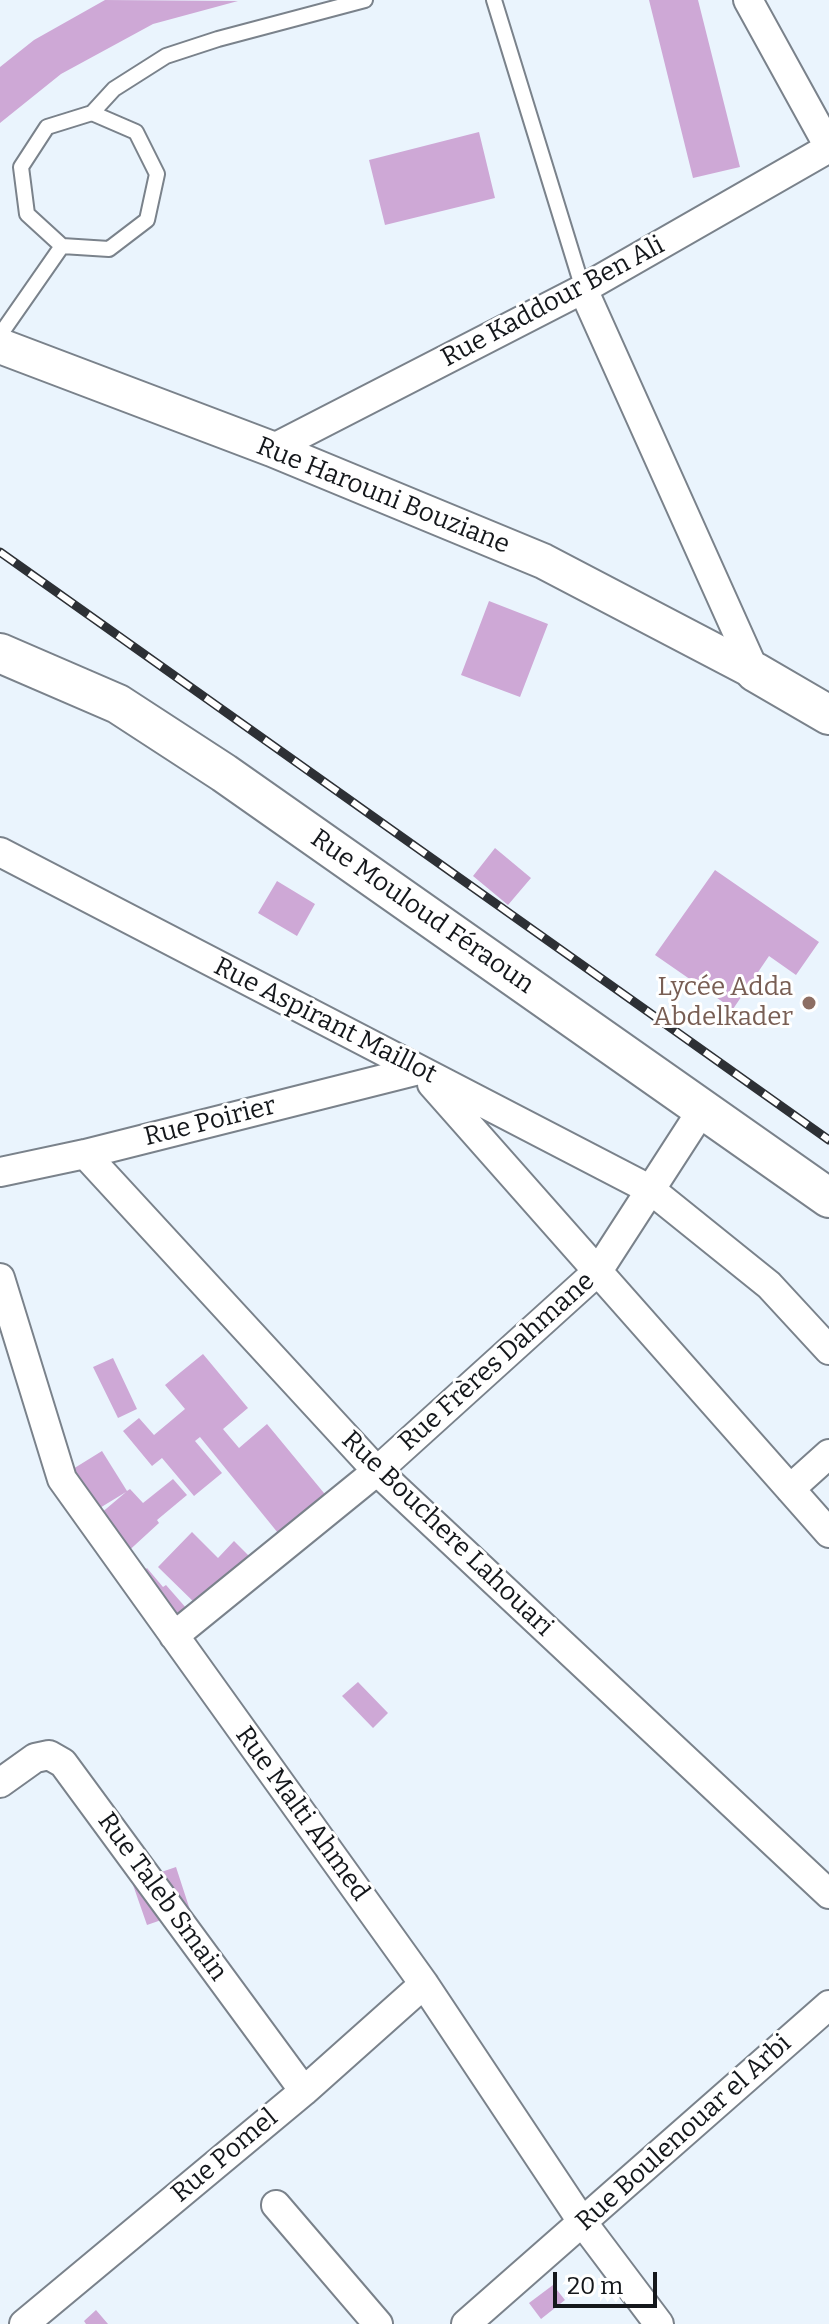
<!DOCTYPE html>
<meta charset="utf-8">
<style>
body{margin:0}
#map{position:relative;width:829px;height:2324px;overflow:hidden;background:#eaf4fd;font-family:Bitter,serif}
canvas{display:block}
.scale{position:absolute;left:553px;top:2272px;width:104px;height:36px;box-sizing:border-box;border:4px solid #14171b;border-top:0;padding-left:10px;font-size:24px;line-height:28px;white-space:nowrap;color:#14171b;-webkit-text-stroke:6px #fff;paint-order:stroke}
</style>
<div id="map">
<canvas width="829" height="2324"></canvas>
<div class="scale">20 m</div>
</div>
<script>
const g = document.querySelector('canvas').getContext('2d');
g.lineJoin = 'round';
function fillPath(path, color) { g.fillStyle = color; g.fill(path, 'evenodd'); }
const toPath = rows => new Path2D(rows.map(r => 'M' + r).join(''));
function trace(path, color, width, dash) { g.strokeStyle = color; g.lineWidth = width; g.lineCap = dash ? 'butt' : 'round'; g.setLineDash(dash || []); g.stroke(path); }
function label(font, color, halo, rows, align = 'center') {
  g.font = font + ' Bitter,serif'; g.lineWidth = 6; g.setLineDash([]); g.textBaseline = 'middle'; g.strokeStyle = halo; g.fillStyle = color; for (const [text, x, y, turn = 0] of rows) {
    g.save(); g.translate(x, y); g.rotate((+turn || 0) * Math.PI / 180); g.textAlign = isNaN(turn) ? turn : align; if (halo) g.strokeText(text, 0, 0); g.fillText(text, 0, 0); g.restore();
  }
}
const building = toPath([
 [105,0,238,1,153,24,61,74,0,123,0,67,34,40],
 [649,0,698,0,740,167,693,178],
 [479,132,495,198,385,225,369,160],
 [489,601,548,624,520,697,461,675],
 [495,848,531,878,508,905,473,876],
 [715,870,819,942,796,975,769,956,733,1009,655,955],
 [277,881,315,904,297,936,258,913],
 [203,1354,248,1408,223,1429,239,1448,267,1424,338,1510,291,1549,200,1437,195,1441,222,1473,194,1496,162,1458,152,1466,123,1431,139,1418,154,1435,185,1409,165,1385],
 [113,1358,137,1409,118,1418,93,1367],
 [102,1451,127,1491,130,1489,143,1503,173,1479,187,1495,157,1520,159,1523,111,1567,80,1531,126,1492,85,1517,60,1477],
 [192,1532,218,1558,234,1541,252,1559,202,1610,158,1567],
 [147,1568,163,1587,166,1585,194,1617,171,1636,127,1585],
 [358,1682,388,1713,373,1728,342,1696],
 [176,1867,190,1910,147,1925,132,1882],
 [553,2285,565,2300,541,2319,529,2303],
 [96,2310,108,2324,86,2324,84,2321]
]);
const service = toPath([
 [494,0,583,289],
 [92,113,136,132,157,174,147,220,109,249,62,246,27,214,21,167,47,127,92,113],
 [92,113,114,89,166,56,218,39,365,0],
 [0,335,62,246]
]);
const minor = toPath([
 [748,0,829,147],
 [583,289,755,672],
 [272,449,583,289,829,148],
 [0,852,651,1190,769,1285,829,1350],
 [432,1084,829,1533],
 [85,1154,377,1471,829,1894],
 [0,1172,85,1154,419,1070],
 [0,1278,62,1479,424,1984,583,2223,659,2324],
 [790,1489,829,1454],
 [174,1636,377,1471,598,1271,702,1110],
 [0,1783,35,1758,49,1755,63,1763,304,2091],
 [276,2205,378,2324],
 [24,2324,304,2091,424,1984],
 [466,2324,829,2005]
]);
const tertiary = toPath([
 [0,346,272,449,543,561,755,672]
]);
const secondary = toPath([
 [0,653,118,704,224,773,829,1198],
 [755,672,829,715]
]);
const rail = toPath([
 [0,552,829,1140]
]);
const markers = [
 [809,1003,8,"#8d6e63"]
];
const streetNames = [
 ["Rue Kaddour Ben Ali",553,302,-28],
 ["Rue Harouni Bouziane",383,496,22],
 ["Rue Mouloud Féraoun",422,912,35],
 ["Rue Aspirant Maillot",325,1021,27],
 ["Rue Poirier",210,1122,-14],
 ["Rue Frères Dahmane",497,1362,-42],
 ["Rue Bouchere Lahouari",447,1534,44],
 ["Rue Malti Ahmed",302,1814,54],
 ["Rue Taleb Smain",162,1897,54],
 ["Rue Boulenouar el Arbi",684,2133,-42],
 ["Rue Pomel",225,2156,-40]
];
const educationNames = [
 ["Lycée Adda",793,988],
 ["Abdelkader",793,1018]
];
fillPath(building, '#cea8d6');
trace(service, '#7a828b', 18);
trace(minor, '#7a828b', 32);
trace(tertiary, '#7a828b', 38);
trace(secondary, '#7a828b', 42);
trace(service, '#fff', 14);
trace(minor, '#fff', 28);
trace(tertiary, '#fff', 34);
trace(secondary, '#fff', 38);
trace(rail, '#2d3035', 9);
trace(rail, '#fff', 6, [18]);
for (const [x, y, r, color] of markers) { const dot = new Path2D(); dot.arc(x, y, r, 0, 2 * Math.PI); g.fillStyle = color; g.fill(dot); trace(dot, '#fff', 3); }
label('26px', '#14171b', '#fff', streetNames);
label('26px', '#785e54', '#fff', educationNames, 'right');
</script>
